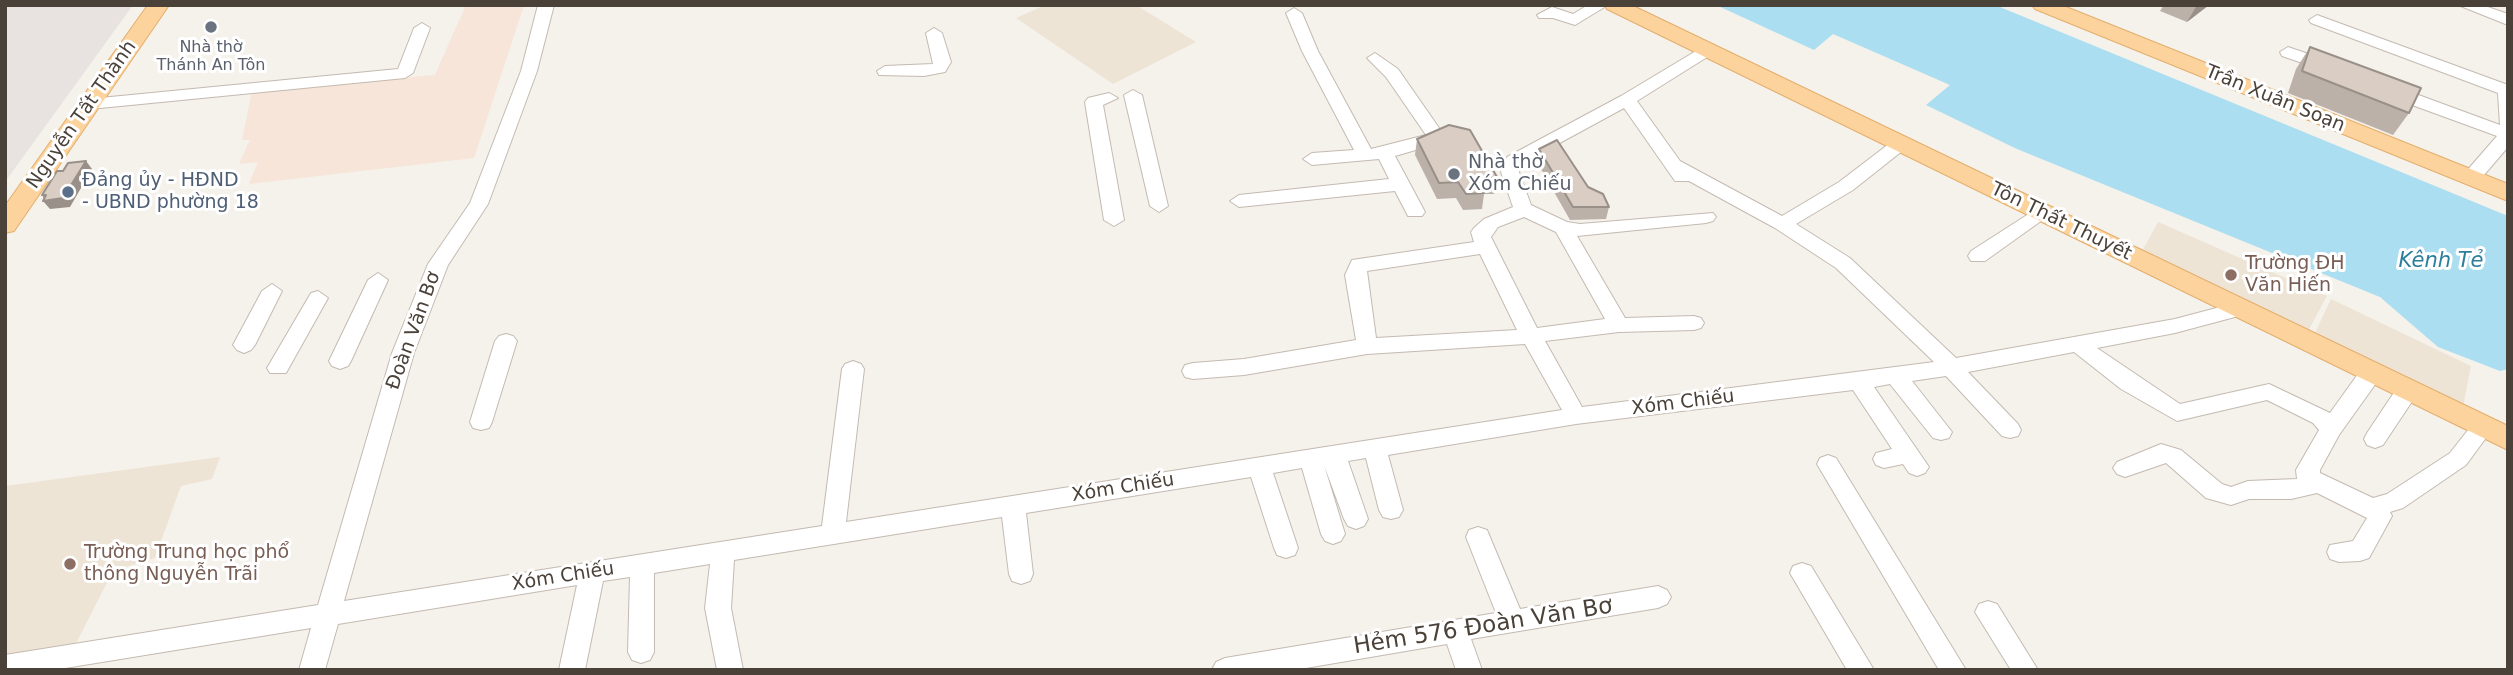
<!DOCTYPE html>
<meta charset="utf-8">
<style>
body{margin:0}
#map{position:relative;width:2513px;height:675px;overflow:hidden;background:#f5f1eb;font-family:"DejaVu Sans",sans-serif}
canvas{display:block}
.frame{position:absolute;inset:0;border:7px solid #4a4139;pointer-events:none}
</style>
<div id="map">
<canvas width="2513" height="675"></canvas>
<div class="frame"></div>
</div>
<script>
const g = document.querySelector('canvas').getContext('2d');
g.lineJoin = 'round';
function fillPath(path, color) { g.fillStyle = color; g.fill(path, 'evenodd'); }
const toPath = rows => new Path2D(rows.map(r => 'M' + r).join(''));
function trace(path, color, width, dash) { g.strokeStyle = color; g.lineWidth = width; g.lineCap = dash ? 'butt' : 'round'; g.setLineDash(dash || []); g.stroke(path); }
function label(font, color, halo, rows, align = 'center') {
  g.font = font + ' "DejaVu Sans",sans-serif'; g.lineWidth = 6; g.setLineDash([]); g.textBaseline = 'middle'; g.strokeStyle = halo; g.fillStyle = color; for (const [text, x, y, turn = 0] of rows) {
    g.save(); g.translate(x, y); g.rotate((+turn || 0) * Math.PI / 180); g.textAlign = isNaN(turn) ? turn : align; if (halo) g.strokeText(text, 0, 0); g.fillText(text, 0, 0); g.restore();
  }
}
const commercial = toPath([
 [466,5,524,5,474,158,249,184,258,162,239,164,250,140,242,140,252,91,435,75]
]);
const industrial = toPath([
 [5,5,133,5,5,182]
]);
const education = toPath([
 [1045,5,1136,5,1196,42,1113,84,1016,18],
 [2158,222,2327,296,2307,333,2141,253],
 [2331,299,2471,366,2463,407,2314,335],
 [220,457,212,479,181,486,155,558,113,571,71,653,5,661,5,486]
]);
const water = toPath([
 [1716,5,1995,5,2508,216,2508,369,2500,371,2438,347,2380,297,2017,149,1926,105,1950,85,1833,34,1814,50]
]);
const minor = toPath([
 [538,5,554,5,537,71,488,204,448,265,414,353,344,601,822,526,842,369,845,364,853,361,861,364,864,369,846,522,1562,410,1525,344,1367,354,1244,375,1193,379,1185,377,1182,371,1185,365,1193,363,1244,359,1356,340,1345,275,1352,260,1474,242,1471,232,1474,228,1484,219,1513,207,1501,172,1507,157,1621,96,1706,45,1714,50,1712,54,1637,101,1680,161,1782,216,1839,182,1894,140,1906,140,1909,144,1906,148,1853,190,1796,224,1850,258,1956,358,2175,319,2239,302,2249,309,2246,314,2175,333,2097,348,2180,404,2269,384,2330,413,2363,367,2379,367,2382,373,2379,379,2339,435,2320,470,2320,473,2373,498,2387,494,2450,453,2475,421,2483,419,2491,421,2494,427,2466,465,2403,508,2390,512,2392,516,2369,558,2360,561,2339,562,2330,559,2327,552,2330,545,2353,541,2367,518,2317,493,2291,499,2249,499,2231,505,2206,498,2166,463,2125,477,2117,474,2113,468,2117,462,2161,444,2181,450,2222,484,2231,487,2248,481,2297,479,2296,470,2319,430,2313,423,2267,400,2177,421,2121,389,2074,352,1968,372,2018,424,2021,430,2018,436,2010,438,2002,436,1946,376,1912,381,1952,432,1949,438,1941,440,1933,438,1890,384,1874,387,1929,467,1925,473,1917,476,1909,473,1903,464,1884,468,1876,465,1873,459,1876,453,1892,449,1853,390,1576,424,1388,455,1403,510,1399,517,1391,519,1383,517,1379,510,1366,458,1348,461,1368,519,1364,526,1356,529,1348,526,1344,519,1324,465,1345,534,1341,541,1333,544,1325,541,1321,534,1302,468,1273,473,1298,548,1295,555,1286,558,1277,555,1274,548,1251,477,1026,513,1033,574,1030,581,1021,584,1012,581,1009,574,1002,517,734,560,731,608,743,670,717,670,705,608,710,564,654,573,654,652,650,660,641,663,632,660,628,652,630,577,603,581,585,670,559,670,577,585,338,624,325,670,299,670,311,628,53,670,5,670,5,655,318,605,392,353,428,264,470,203,521,71,538,5],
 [1624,108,1675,181,1689,181,1775,228,1836,268,1934,362,1582,407,1545,341,1619,332,1694,330,1701,328,1704,323,1701,318,1694,316,1625,318,1577,236,1706,223,1713,221,1716,217,1713,213,1580,224,1567,222,1531,205,1519,172,1521,164,1624,108],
 [1524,217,1556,232,1605,319,1537,328,1491,237,1498,227,1524,217],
 [1480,254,1517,330,1376,338,1367,271,1480,254],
 [1588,5,1608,5,1575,25,1553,18,1539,18,1537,15,1552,7,1573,14,1588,5],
 [2458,5,2482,5,2508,14,2508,25,2458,5],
 [1294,8,1302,13,1318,51,1371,149,1426,135,1386,77,1367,58,1375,53,1398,69,1446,138,1443,142,1395,156,1425,212,1422,216,1408,216,1395,191,1239,207,1230,201,1239,195,1389,179,1379,159,1312,165,1303,159,1312,153,1354,150,1302,51,1286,13,1294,8],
 [2317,15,2508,85,2508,147,2478,182,2464,182,2462,178,2464,174,2497,136,2382,94,2379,90,2382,86,2394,86,2500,125,2498,93,2311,23,2309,20,2317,15],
 [422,23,430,28,413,73,405,78,90,109,81,104,90,99,398,69,414,28,422,23],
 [934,28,942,33,951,62,945,72,924,76,879,75,877,71,885,66,933,64,926,33,934,28],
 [2288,47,2335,63,2337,67,2329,72,2282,56,2280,52,2288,47],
 [1133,90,1142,95,1168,206,1159,212,1150,206,1124,95,1133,90],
 [1109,93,1118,98,1103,105,1124,220,1114,226,1104,220,1085,102,1088,98,1109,93],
 [2041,206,2048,208,2051,212,2048,216,1985,261,1971,261,1968,256,1971,251,2041,206],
 [378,273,388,280,351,361,348,366,340,369,332,366,329,361,368,280,378,273],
 [272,284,282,291,255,345,251,350,244,353,237,350,233,345,262,291,272,284],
 [318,291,328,298,286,373,270,373,267,368,270,363,311,293,318,291],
 [506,334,513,336,517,341,492,422,489,428,481,430,473,428,470,422,495,341,499,336,506,334],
 [2407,383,2415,385,2418,391,2415,397,2383,445,2375,448,2367,445,2364,439,2367,433,2399,385,2407,383],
 [1828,455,1836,458,1966,670,1939,670,1817,464,1820,458,1828,455],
 [1478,527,1487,530,1520,609,1658,586,1667,590,1671,597,1667,604,1658,608,1471,639,1482,670,1456,670,1447,644,1294,670,1212,670,1216,662,1225,658,1496,613,1466,537,1469,530,1478,527],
 [1802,563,1811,566,1874,670,1847,670,1790,573,1793,566,1802,563],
 [1988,601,1997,604,2038,670,2011,670,1975,612,1979,604,1988,601]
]);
const major = toPath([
 [148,5,169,5,14,231,5,233,5,206,148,5],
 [1604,5,1631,5,2508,426,2508,450,1607,9,1604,5],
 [2032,5,2061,5,2508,184,2508,201,2035,9,2032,5]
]);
const wall = toPath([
 [2164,5,2209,5,2187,22,2160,11],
 [2310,47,2409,113,2393,135,2288,93,2296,69],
 [1417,139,1497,177,1494,194,1484,194,1482,209,1463,210,1456,198,1437,199,1415,155],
 [1539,149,1588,187,1609,207,1606,219,1570,220,1537,162]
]);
const shadedWall = toPath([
 [2197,5,2209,5,2187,22],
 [86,161,92,169,70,207,50,209,43,201,45,200,42,195]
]);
const building = toPath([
 [2310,47,2421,88,2409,113,2302,71,2310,47],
 [1449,125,1470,130,1497,177,1478,178,1484,193,1466,194,1458,182,1439,183,1417,139,1449,125],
 [1557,140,1588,187,1603,194,1609,207,1573,207,1539,149,1557,140],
 [86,161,63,198,43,201,46,195,42,195,57,171,63,171,68,163,86,161]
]);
const markers = [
 [211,27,7,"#6b7280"],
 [1454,174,7,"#6b7280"],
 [68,192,7,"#5c6f8a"],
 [2231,275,7,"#8d6e63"],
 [70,564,7,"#8d6e63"]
];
const farWorshipnames = [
 ["Nhà thờ",211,48],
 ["Thánh An Tôn",211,66]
];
const streetNames = [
 ["Trần Xuân Soạn",2275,99,22],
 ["Nguyễn Tất Thành",82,115,-55],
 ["Tôn Thất Thuyết",2061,222,26],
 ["Đoàn Văn Bơ",414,331,-70],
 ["Xóm Chiếu",1683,403,-7],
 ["Xóm Chiếu",1123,488,-9],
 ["Xóm Chiếu",563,577,-9]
];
const worshipNames = [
 ["Nhà thờ",1468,163],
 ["Xóm Chiếu",1468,185]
];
const serviceNames = [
 ["Đảng ủy - HĐND",82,181],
 ["- UBND phường 18",82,203]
];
const educationNames = [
 ["Trường ĐH",2245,264],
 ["Văn Hiến",2245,286],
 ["Trường Trung học phổ",84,553],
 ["thông Nguyễn Trãi",84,575]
];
const waterNames = [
 ["Kênh Tẻ",2441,262]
];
const nearStreetnames = [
 ["Hẻm 576 Đoàn Văn Bơ",1483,627,-9]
];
fillPath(commercial, '#f6e5d8');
fillPath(industrial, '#e8e3e0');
fillPath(education, '#eee4d6');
fillPath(water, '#aadef0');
trace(minor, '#c4bab1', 2);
trace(major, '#e3ae6c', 2);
fillPath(minor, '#fff');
fillPath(major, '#fdd39d');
fillPath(wall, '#bbb1a9');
fillPath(shadedWall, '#999089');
fillPath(building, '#dacec4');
trace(building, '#999089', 2);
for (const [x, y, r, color] of markers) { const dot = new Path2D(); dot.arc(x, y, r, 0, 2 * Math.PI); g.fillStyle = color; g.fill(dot); trace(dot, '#fff', 2.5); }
label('16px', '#5b616d', '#fff', farWorshipnames);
label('19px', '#4a4139', '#fff', streetNames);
label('19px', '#5b616d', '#fff', worshipNames, 'left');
label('19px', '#4e5e75', '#fff', serviceNames, 'left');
label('19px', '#785e54', '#fff', educationNames, 'left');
label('italic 21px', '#2d7f9d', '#fff', waterNames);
label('23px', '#4a4139', '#fff', nearStreetnames);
</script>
